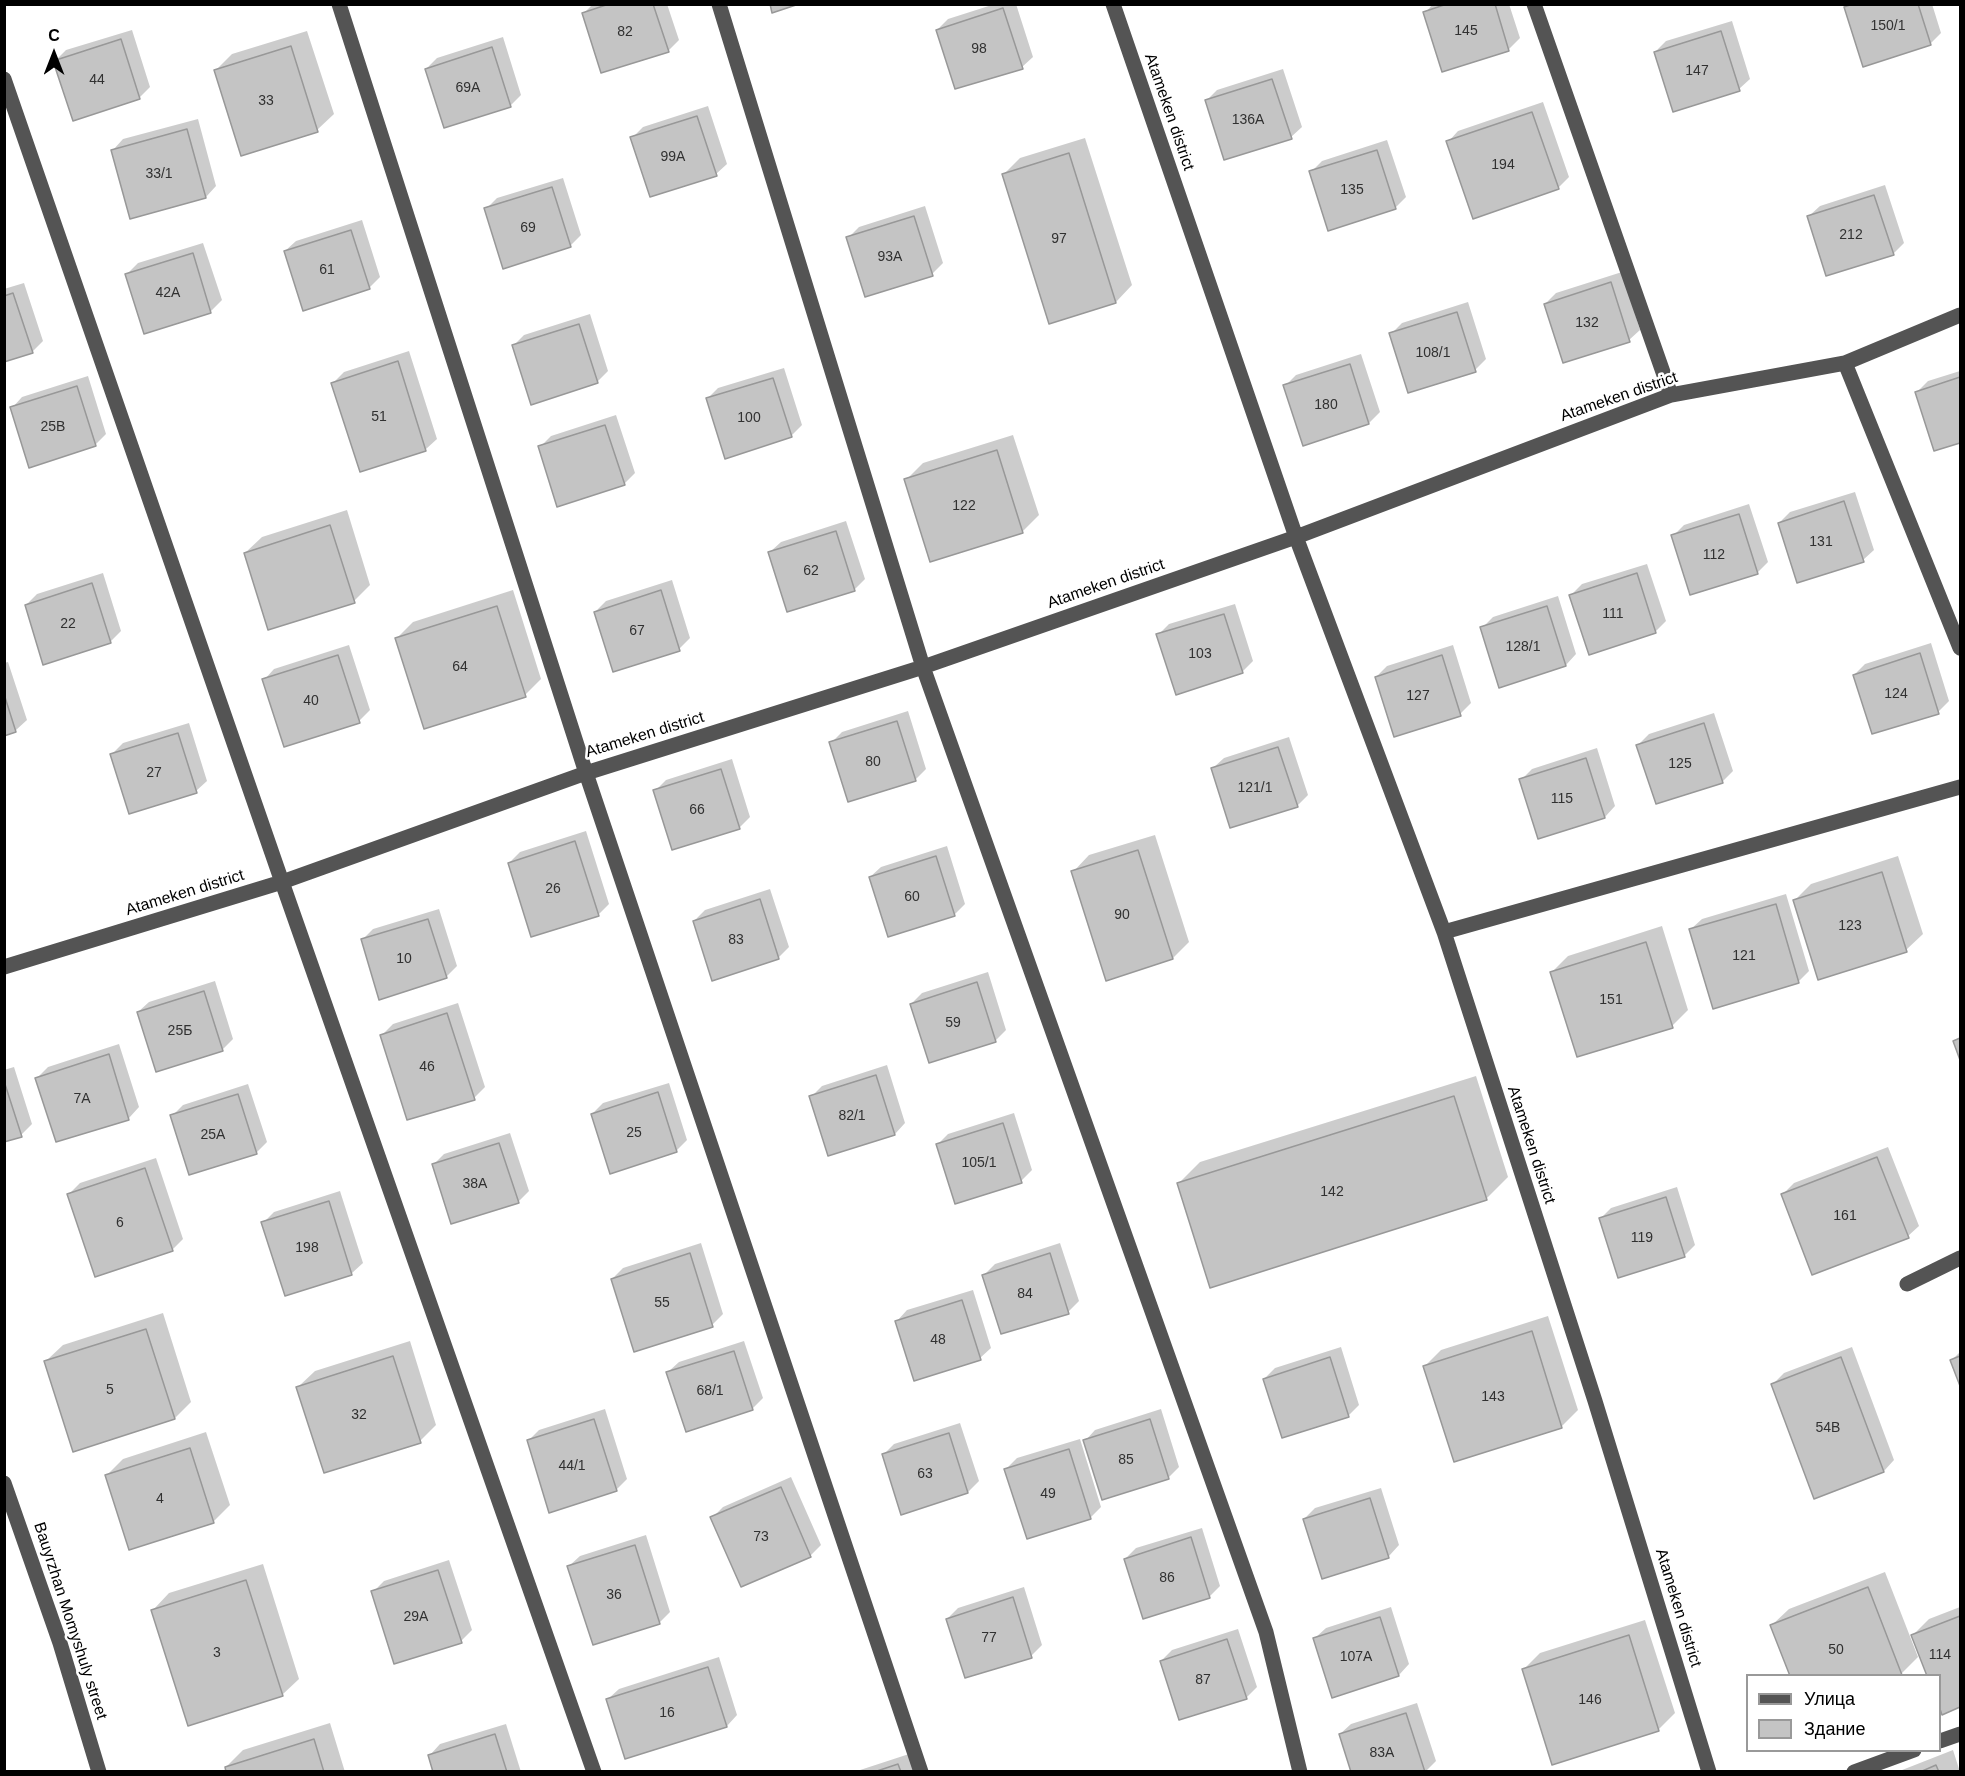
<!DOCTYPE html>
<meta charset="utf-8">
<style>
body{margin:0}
#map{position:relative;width:1965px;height:1776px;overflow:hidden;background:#fff;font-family:Arial,sans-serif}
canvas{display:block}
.frame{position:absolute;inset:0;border:6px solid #000;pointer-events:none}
.legend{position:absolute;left:1746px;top:1674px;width:195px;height:78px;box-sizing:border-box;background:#fff;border:2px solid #999;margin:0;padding:8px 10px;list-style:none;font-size:18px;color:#000}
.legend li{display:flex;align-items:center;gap:12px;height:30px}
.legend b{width:30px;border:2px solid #999}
.north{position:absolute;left:24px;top:24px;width:60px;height:60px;-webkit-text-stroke:4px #fff;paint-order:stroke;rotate:0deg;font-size:16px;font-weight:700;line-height:24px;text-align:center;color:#000}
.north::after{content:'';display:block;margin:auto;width:21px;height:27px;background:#000;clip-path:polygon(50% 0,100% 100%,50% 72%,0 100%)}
</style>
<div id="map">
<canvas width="1965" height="1776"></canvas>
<div class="frame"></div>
<ul class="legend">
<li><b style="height:8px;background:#545454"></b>Улица</li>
<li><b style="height:16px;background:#c4c4c4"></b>Здание</li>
</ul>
<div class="north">С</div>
</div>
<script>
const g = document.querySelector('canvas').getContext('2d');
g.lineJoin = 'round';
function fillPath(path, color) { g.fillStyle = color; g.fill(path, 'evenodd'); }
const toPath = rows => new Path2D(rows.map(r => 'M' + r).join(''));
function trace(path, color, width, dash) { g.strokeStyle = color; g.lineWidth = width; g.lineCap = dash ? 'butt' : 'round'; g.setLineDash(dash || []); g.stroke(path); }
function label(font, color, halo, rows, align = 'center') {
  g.font = font + ' Arial,sans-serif'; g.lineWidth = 5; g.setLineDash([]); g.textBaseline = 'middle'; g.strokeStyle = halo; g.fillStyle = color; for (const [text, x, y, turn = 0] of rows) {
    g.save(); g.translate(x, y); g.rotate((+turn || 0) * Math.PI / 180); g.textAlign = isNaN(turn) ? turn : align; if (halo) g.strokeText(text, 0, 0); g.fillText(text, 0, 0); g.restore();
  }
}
const shadow = toPath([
 [593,4,667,4,679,40,668,51,584,13],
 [995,4,1016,4,1033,57,1022,67,937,30,948,19],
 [1433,4,1509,4,1520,38,1509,49,1443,70,1425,13],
 [1849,4,1932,4,1941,33,1930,44,1846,7],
 [1732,21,1750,79,1739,89,1655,52,1666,41],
 [132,30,150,87,139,98,55,61,66,50],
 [307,31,334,114,317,130,242,154,216,70,232,54],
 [503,37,521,95,510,106,426,69,437,58],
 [1283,69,1302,127,1291,137,1206,101,1217,90],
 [1543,102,1569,177,1558,188,1448,142,1458,131],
 [708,106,727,164,716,174,632,138,643,127],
 [198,119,216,186,206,197,113,150,123,139],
 [1085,138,1132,285,1116,302,1050,322,1003,175,1020,158],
 [1387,140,1406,197,1395,208,1311,172,1322,161],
 [563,178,581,235,570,246,486,209,497,198],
 [1885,185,1904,243,1893,254,1809,216,1820,206],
 [925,206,943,263,932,274,848,238,859,227],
 [362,220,380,277,369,288,285,251,296,241],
 [203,243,222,300,211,311,145,332,127,274,138,263],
 [1622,272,1640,330,1629,340,1545,304,1556,293],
 [24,283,43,341,32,352,4,361,4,289],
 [1468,302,1486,359,1475,370,1391,334,1402,323],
 [590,314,608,371,597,382,514,345,524,335],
 [409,351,437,439,426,449,361,470,333,383,344,372],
 [1361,354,1380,412,1369,423,1285,386,1296,375],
 [784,368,802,425,791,436,707,399,718,388],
 [1960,371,1960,442,1935,450,1917,392,1928,381],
 [88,376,106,434,95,445,12,408,22,397],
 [616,415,635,473,624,484,540,447,551,436],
 [1013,435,1039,515,1023,531,931,560,906,480,923,463],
 [1855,492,1874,550,1863,560,1779,523,1790,512],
 [1749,504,1768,562,1757,573,1673,536,1684,525],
 [347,510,370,585,354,601,245,553,262,537],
 [846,521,865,579,854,590,770,552,781,542],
 [1647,564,1666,621,1655,632,1571,595,1582,584],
 [103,573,121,631,110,642,26,605,37,594],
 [672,580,690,638,679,649,595,612,606,601],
 [513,590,541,679,525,695,396,639,413,622],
 [1558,596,1576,654,1566,665,1482,628,1493,617],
 [1235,604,1253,661,1242,672,1158,635,1169,624],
 [1931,643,1949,701,1938,712,1854,675,1865,664],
 [349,645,370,710,359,721,264,680,274,669],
 [1453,645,1471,703,1460,714,1376,677,1387,666],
 [8,662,27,720,16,730,4,734,4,663],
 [908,711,926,769,915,780,831,743,842,732],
 [1714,713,1733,771,1722,782,1638,745,1649,734],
 [189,723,207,781,196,791,112,754,123,743],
 [1289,737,1308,795,1297,806,1213,768,1224,758],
 [1597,748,1615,806,1605,817,1521,780,1532,769],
 [732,759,750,817,739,828,655,791,666,780],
 [586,831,609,904,598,915,509,863,520,852],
 [1155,835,1189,942,1173,958,1073,872,1089,855],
 [947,846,965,904,954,915,870,877,881,867],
 [1898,856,1923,934,1906,950,1794,901,1811,884],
 [770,889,789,947,778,958,694,921,705,910],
 [1786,894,1809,971,1798,982,1691,929,1702,919],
 [439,909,457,966,446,977,362,940,373,929],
 [1662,926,1688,1010,1672,1026,1551,973,1568,956],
 [988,972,1006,1030,995,1041,911,1004,922,993],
 [215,981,233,1039,222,1050,138,1012,149,1002],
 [458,1003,485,1087,474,1098,382,1035,393,1024],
 [119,1044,139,1107,129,1118,57,1141,37,1078,48,1067],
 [887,1065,905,1123,895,1134,811,1097,822,1086],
 [14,1067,32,1124,21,1135,4,1141,4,1070],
 [1476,1076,1508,1177,1486,1199,1178,1184,1200,1162],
 [669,1083,687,1140,676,1151,592,1114,603,1103],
 [248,1084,267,1142,256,1153,172,1116,183,1105],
 [1014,1113,1032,1170,1021,1181,937,1145,948,1134],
 [510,1133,529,1191,518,1202,433,1165,444,1154],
 [1888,1147,1919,1226,1908,1236,1783,1194,1794,1183],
 [156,1158,183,1239,172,1250,69,1194,80,1183],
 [1677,1187,1695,1245,1684,1256,1600,1219,1611,1208],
 [340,1191,363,1263,352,1273,286,1294,263,1223,274,1212],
 [701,1243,723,1314,712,1325,612,1279,623,1268],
 [1060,1243,1079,1301,1068,1312,984,1275,995,1264],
 [973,1290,991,1348,980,1358,897,1321,907,1310],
 [163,1313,191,1402,175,1418,46,1361,63,1345],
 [1548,1316,1578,1410,1561,1427,1425,1366,1441,1350],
 [410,1341,436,1425,420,1441,298,1387,315,1371],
 [744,1341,763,1398,752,1409,668,1372,679,1362],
 [1341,1347,1359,1405,1348,1416,1264,1379,1275,1368],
 [1852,1347,1894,1460,1884,1471,1815,1497,1773,1384,1784,1373],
 [1960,1352,1960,1382,1952,1360],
 [605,1409,627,1479,616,1490,528,1441,539,1430],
 [1161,1409,1179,1467,1168,1478,1085,1441,1095,1430],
 [960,1423,979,1481,968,1492,883,1455,894,1444],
 [206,1432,230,1505,213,1522,107,1475,123,1459],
 [1080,1439,1101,1507,1090,1518,1006,1469,1017,1458],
 [791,1477,821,1545,810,1556,712,1518,723,1507],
 [1381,1488,1399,1545,1389,1556,1323,1577,1304,1519,1315,1508],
 [1202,1528,1220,1586,1209,1597,1125,1559,1136,1548],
 [646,1535,670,1612,659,1623,569,1566,580,1556],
 [449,1560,472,1630,461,1641,373,1592,384,1581],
 [263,1564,299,1679,282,1695,153,1610,169,1593],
 [1885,1572,1918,1657,1901,1674,1896,1676,1791,1676,1772,1625,1789,1609],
 [1024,1587,1042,1645,1031,1656,947,1619,958,1608],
 [1391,1607,1409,1664,1399,1675,1315,1638,1326,1628],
 [1960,1607,1960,1706,1943,1713,1940,1705,1940,1676,1913,1635,1929,1619],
 [1645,1620,1675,1713,1658,1730,1523,1670,1540,1653],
 [1238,1629,1257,1687,1246,1698,1161,1661,1172,1650],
 [719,1657,737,1715,727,1726,608,1699,619,1689],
 [1417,1703,1436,1761,1425,1772,1340,1734,1351,1724],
 [330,1723,345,1772,228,1772,226,1767,243,1750],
 [506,1724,521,1772,435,1772,430,1755,440,1744],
 [1953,1750,1960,1772,1897,1772],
 [909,1754,914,1772,854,1772]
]);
const building = toPath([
 [609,4,653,4,669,52,601,73,582,13,609,4],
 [770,4,799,4,772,13,770,4],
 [1447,4,1495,4,1509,51,1442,72,1423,12,1447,4],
 [1853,4,1918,4,1931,45,1863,67,1844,7,1853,4],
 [1003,8,1023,69,955,89,936,30,1003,8],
 [1721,31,1740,91,1673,112,1654,52,1721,31],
 [121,39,140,99,73,121,53,61,121,39],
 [291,46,318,132,241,156,214,70,291,46],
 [492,47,511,107,444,128,425,69,492,47],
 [1272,79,1292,139,1224,160,1205,100,1272,79],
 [1532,112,1559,189,1473,219,1446,141,1532,112],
 [697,116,717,176,650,197,630,137,697,116],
 [187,129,206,198,130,219,111,150,187,129],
 [1377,150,1396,209,1328,231,1309,171,1377,150],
 [1069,153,1116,303,1049,324,1002,174,1069,153],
 [552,187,571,247,503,269,484,208,552,187],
 [1874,195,1894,255,1826,276,1807,216,1874,195],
 [914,216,933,276,865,297,846,237,914,216],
 [351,230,370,289,303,311,284,251,351,230],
 [193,253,211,313,144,334,125,274,193,253],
 [1611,282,1630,342,1563,363,1544,304,1611,282],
 [13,293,33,353,4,362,4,296,13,293],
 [1457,312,1476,372,1408,393,1389,333,1457,312],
 [579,324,598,383,531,405,512,345,579,324],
 [398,361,426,451,360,472,331,383,398,361],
 [1350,364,1369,424,1303,446,1283,385,1350,364],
 [1960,377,1960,443,1934,451,1915,392,1960,377],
 [773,378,792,437,725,459,706,398,773,378],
 [77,386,96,446,29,468,10,407,77,386],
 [605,425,625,485,557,507,538,446,605,425],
 [997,450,1023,533,930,562,904,479,997,450],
 [1844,501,1864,562,1797,583,1778,523,1844,501],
 [1739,514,1758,574,1690,595,1671,535,1739,514],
 [330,525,355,603,268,630,244,553,330,525],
 [836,531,855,591,787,612,768,552,836,531],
 [1637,573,1656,633,1589,655,1569,595,1637,573],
 [92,583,111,643,43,665,25,605,92,583],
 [661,590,680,651,613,672,594,612,661,590],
 [497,606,526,697,424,729,395,638,497,606],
 [1547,606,1566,666,1499,688,1480,627,1547,606],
 [1224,614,1243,673,1176,695,1156,634,1224,614],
 [1920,653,1939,714,1872,734,1853,675,1920,653],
 [338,655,360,723,284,747,262,679,338,655],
 [1442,655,1461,716,1394,737,1375,677,1442,655],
 [4,694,16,732,4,736,4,694],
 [897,721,916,781,848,802,829,742,897,721],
 [1704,723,1723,783,1656,804,1636,745,1704,723],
 [178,733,197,793,129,814,110,754,178,733],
 [1278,747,1298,807,1230,828,1211,768,1278,747],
 [1586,758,1605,818,1538,839,1519,779,1586,758],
 [721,769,740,829,672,850,653,790,721,769],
 [575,841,599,916,531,937,508,863,575,841],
 [1138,850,1173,959,1106,981,1071,871,1138,850],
 [936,856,955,916,888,937,869,877,936,856],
 [1882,872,1907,952,1818,980,1793,900,1882,872],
 [760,899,779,959,712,981,693,921,760,899],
 [1776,904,1799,983,1713,1009,1689,929,1776,904],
 [428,919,447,978,379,1000,361,939,428,919],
 [1646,942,1673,1028,1577,1057,1550,972,1646,942],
 [977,982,996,1042,929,1063,910,1004,977,982],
 [204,991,223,1051,156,1072,137,1012,204,991],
 [447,1013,475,1100,407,1120,380,1035,447,1013],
 [1960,1038,1960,1060,1953,1041,1960,1038],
 [109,1054,129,1120,56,1142,35,1078,109,1054],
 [876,1075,895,1135,828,1156,809,1096,876,1075],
 [4,1081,22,1137,4,1142,4,1081],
 [658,1092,677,1152,610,1174,591,1114,658,1092],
 [238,1094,257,1154,189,1175,170,1115,238,1094],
 [1454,1096,1487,1200,1210,1288,1177,1183,1454,1096],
 [1003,1123,1022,1183,955,1204,936,1144,1003,1123],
 [499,1143,519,1203,451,1224,432,1164,499,1143],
 [1877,1157,1909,1238,1812,1275,1781,1194,1877,1157],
 [145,1168,173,1251,95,1277,67,1194,145,1168],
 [1666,1197,1685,1257,1618,1278,1599,1218,1666,1197],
 [329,1201,352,1275,285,1296,261,1222,329,1201],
 [690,1253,713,1327,634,1352,611,1279,690,1253],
 [1050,1253,1069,1314,1001,1334,982,1275,1050,1253],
 [962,1300,981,1360,914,1381,895,1321,962,1300],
 [146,1329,175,1419,73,1452,44,1361,146,1329],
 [1532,1331,1562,1428,1454,1462,1423,1366,1532,1331],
 [734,1351,753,1410,686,1432,666,1372,734,1351],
 [393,1356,421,1443,324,1473,296,1387,393,1356],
 [1960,1356,1960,1386,1950,1360,1960,1356],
 [1330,1357,1349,1417,1282,1438,1263,1379,1330,1357],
 [1841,1357,1884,1472,1814,1499,1771,1384,1841,1357],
 [594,1419,617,1491,549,1513,527,1440,594,1419],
 [1150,1419,1169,1479,1102,1500,1083,1440,1150,1419],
 [949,1433,968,1493,901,1515,882,1454,949,1433],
 [190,1448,214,1523,129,1550,105,1475,190,1448],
 [1069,1449,1091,1519,1027,1539,1004,1469,1069,1449],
 [781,1487,811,1557,741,1587,710,1517,781,1487],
 [1370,1498,1389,1558,1322,1579,1303,1519,1370,1498],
 [1191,1537,1210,1598,1143,1619,1124,1559,1191,1537],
 [635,1545,660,1624,593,1645,567,1566,635,1545],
 [438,1570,462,1643,394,1664,371,1591,438,1570],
 [246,1580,283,1696,188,1726,151,1610,246,1580],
 [1868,1587,1902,1675,1790,1676,1770,1625,1868,1587],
 [1013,1597,1032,1658,965,1678,946,1619,1013,1597],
 [1960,1616,1960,1707,1942,1715,1940,1709,1940,1676,1927,1676,1911,1635,1960,1616],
 [1380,1617,1399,1676,1332,1698,1313,1638,1380,1617],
 [1629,1635,1659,1731,1552,1765,1522,1669,1629,1635],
 [1227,1639,1247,1699,1179,1720,1160,1661,1227,1639],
 [708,1667,727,1727,625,1759,606,1699,708,1667],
 [1406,1713,1425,1772,1351,1772,1339,1734,1406,1713],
 [495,1734,507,1772,433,1772,428,1755,495,1734],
 [314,1739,324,1772,226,1772,225,1767,314,1739],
 [898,1764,901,1772,874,1772,898,1764],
 [1936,1765,1939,1772,1920,1772,1936,1765]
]);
const minor = toPath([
 [339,4,586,773,921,1772],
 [719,4,923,667,1266,1632,1300,1772],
 [1113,4,1296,537,1444,932,1595,1401,1709,1772],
 [1534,4,1671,395],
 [4,79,282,882,594,1772],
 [1845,363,1960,648],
 [1444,932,1960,787],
 [4,967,282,882,586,773,923,667,1296,537,1671,395,1845,363,1960,315],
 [1907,1284,1960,1258],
 [4,1483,60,1643,99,1772],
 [1940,1741,1960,1734],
 [1854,1772,1914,1750]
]);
const numberNames = [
 ["150/1",1888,26],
 ["145",1466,31],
 ["82",625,32],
 ["98",979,49],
 ["147",1697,71],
 ["44",97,80],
 ["69А",468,88],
 ["33",266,101],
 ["136А",1248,120],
 ["99А",673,157],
 ["194",1503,165],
 ["33/1",159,174],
 ["135",1352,190],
 ["69",528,228],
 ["212",1851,235],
 ["97",1059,239],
 ["93А",890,257],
 ["61",327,270],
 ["42А",168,293],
 ["132",1587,323],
 ["108/1",1433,353],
 ["180",1326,405],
 ["51",379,417],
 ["100",749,418],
 ["25В",53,427],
 ["122",964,506],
 ["131",1821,542],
 ["112",1714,555],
 ["62",811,571],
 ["111",1613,614],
 ["22",68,624],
 ["67",637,631],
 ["128/1",1523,647],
 ["103",1200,654],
 ["64",460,667],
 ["124",1896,694],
 ["127",1418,696],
 ["40",311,701],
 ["80",873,762],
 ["125",1680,764],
 ["27",154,773],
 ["121/1",1255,788],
 ["115",1562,799],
 ["66",697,810],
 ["26",553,889],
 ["60",912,897],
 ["90",1122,915],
 ["123",1850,926],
 ["83",736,940],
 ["121",1744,956],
 ["10",404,959],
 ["151",1611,1000],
 ["59",953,1023],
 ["25Б",180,1031],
 ["46",427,1067],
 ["7А",82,1099],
 ["82/1",852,1116],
 ["25",634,1133],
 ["25А",213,1135],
 ["105/1",979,1163],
 ["38А",475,1184],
 ["142",1332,1192],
 ["161",1845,1216],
 ["6",120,1223],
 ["119",1642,1238],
 ["198",307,1248],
 ["84",1025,1294],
 ["55",662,1303],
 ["48",938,1340],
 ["5",110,1390],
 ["68/1",710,1391],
 ["143",1493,1397],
 ["32",359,1415],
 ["54В",1828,1428],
 ["85",1126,1460],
 ["44/1",572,1466],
 ["63",925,1474],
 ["49",1048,1494],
 ["4",160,1499],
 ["73",761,1537],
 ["86",1167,1578],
 ["36",614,1595],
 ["29А",416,1617],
 ["77",989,1638],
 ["50",1836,1650],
 ["3",217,1653],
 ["114",1940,1655],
 ["107А",1356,1657],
 ["87",1203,1680],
 ["146",1590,1700],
 ["16",667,1713],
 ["83А",1382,1753]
];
const streetNames = [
 ["Atameken district",1169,112,71],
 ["Atameken district",1619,397,-19],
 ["Atameken district",1106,584,-19],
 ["Atameken district",645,735,-17],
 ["Atameken district",185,893,-17],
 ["Atameken district",1531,1145,72],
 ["Atameken district",1678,1608,73],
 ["Bauyrzhan Momyshuly street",70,1621,72]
];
fillPath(shadow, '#0003');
fillPath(building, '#c4c4c4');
trace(building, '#989898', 1.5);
trace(minor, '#545454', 15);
label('14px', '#313131', null, numberNames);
label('16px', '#000', '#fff', streetNames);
</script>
